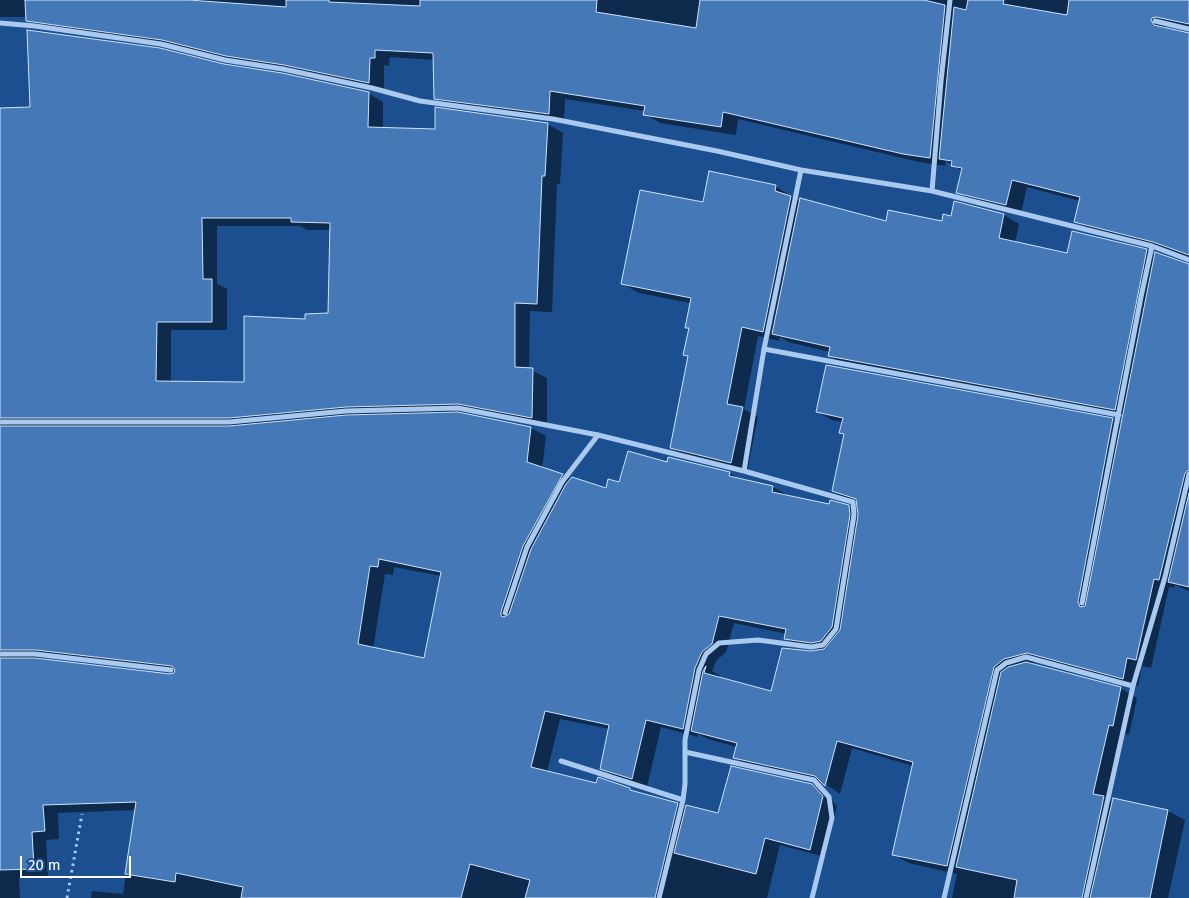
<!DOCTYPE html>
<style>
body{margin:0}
#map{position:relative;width:1189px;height:898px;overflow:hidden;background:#1b4f8f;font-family:"Fira Sans",sans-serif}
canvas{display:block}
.scale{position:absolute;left:20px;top:856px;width:111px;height:22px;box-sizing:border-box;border:2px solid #fff;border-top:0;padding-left:6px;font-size:15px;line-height:18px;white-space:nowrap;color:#fff;-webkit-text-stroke:4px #1b4f8f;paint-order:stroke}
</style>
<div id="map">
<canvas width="1189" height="898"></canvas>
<div class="scale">20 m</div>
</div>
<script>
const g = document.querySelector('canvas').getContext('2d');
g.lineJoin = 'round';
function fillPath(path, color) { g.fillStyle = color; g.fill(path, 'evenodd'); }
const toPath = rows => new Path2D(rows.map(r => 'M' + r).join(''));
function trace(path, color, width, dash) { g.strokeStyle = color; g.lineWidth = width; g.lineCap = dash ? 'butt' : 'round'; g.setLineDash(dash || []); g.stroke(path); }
const shadow = toPath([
 [0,0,1189,0,1189,29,1167,26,1165,29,1189,34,1189,257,1170,250,1091,230,1076,221,1080,201,1027,187,1021,213,973,201,958,192,962,171,946,161,945,166,919,162,738,119,736,135,660,123,645,114,645,111,565,99,564,122,451,107,435,98,434,60,390,57,389,66,384,65,384,91,242,64,178,48,43,29,28,20,27,17,0,17],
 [224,65,368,93,383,102,383,128,437,130,436,109,548,124,563,133,560,184,557,184,552,312,530,311,529,369,547,378,547,426,474,412,455,413,531,428,546,436,542,469,562,475,571,480,607,489,668,463,729,473,741,480,773,487,789,496,830,505,848,507,859,513,858,502,848,500,833,491,845,435,841,433,843,422,832,420,817,412,827,366,1113,420,1123,425,1124,417,845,365,830,356,830,352,788,342,780,337,779,341,758,336,744,409,758,417,747,472,687,457,671,448,689,357,690,329,686,327,691,303,639,293,623,284,704,204,775,186,800,202,887,222,943,223,952,217,1004,215,1019,224,1015,243,1068,255,1146,250,1156,256,1189,265,1189,591,1175,585,1174,588,1169,587,1151,668,1142,666,1138,686,1043,661,1030,664,1120,688,1137,698,1129,735,1125,734,1110,801,1113,803,1114,800,1168,811,1185,820,1168,898,952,898,957,874,909,863,894,855,913,766,852,748,840,794,823,782,749,766,734,757,737,747,708,739,698,734,698,737,661,727,647,787,616,777,601,768,610,729,560,719,547,772,597,785,630,789,639,794,677,804,686,809,719,814,811,785,827,794,837,806,825,857,780,845,767,898,91,898,92,891,123,894,136,810,58,813,59,839,46,840,48,877,19,878,20,898,0,898,0,109,31,108],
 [217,226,300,226,307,230,331,230,329,314,306,321,245,383,171,383,171,330,227,330,227,289,217,284],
 [394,567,441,576,425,659,373,649,385,574,393,575],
 [734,623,787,634,785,638,800,647,823,650,811,653,772,693,719,679,720,676,712,671,717,660,726,652],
 [32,658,52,658,179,673,171,676,32,659]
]);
const building = toPath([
 [25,0,189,0,286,7,286,0,329,0,329,2,420,6,420,0,597,0,596,12,696,28,700,0,924,0,945,5,930,158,903,154,723,112,721,127,643,115,645,106,550,91,549,114,434,99,433,53,375,50,375,58,370,58,369,83,284,65,226,56,162,40,26,21,25,0],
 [968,0,1004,0,1003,4,1067,15,1069,0,1189,0,1189,24,1156,17,1152,18,1151,20,1154,25,1189,33,1189,255,1153,242,1074,222,1080,197,1012,180,1006,205,956,193,962,168,951,166,952,161,939,159,954,7,966,10,968,0],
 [27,30,160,48,224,64,282,73,369,92,368,127,435,129,435,107,548,123,545,176,542,176,537,304,515,303,515,367,533,368,532,418,458,404,346,407,229,418,0,418,0,108,30,107,27,30],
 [202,218,291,218,291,222,330,223,328,313,305,314,305,319,244,316,244,382,156,381,157,322,212,322,212,279,203,279,202,218],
 [709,171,776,185,775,191,791,196,763,332,742,327,727,404,743,407,731,463,670,448,688,356,683,355,689,328,685,328,691,298,621,284,640,190,703,202,709,171],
 [800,198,886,221,888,210,942,221,943,214,951,216,954,201,1004,214,999,238,1067,253,1072,231,1147,249,1115,410,828,356,830,347,772,334,800,198],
 [1155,252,1189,264,1189,470,1185,473,1159,580,1154,579,1136,660,1127,658,1123,679,1027,653,1004,659,994,667,947,866,892,855,913,762,837,741,825,786,815,776,733,758,737,743,691,731,703,671,706,666,704,673,771,691,782,648,811,651,824,649,840,630,858,515,856,499,832,491,844,434,839,433,843,418,816,412,826,365,1113,418,1078,602,1080,607,1085,606,1155,252],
 [458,412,531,427,527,462,563,474,523,546,501,612,501,616,504,617,509,614,531,549,566,484,572,477,606,488,608,479,619,482,628,451,667,462,668,457,730,472,729,476,773,486,772,492,829,504,830,500,849,505,850,515,832,627,821,641,811,643,784,639,786,629,719,616,712,644,702,652,695,668,683,729,646,720,632,779,600,769,609,725,545,711,531,767,596,783,598,777,630,788,630,790,678,803,655,898,525,898,530,880,470,864,461,898,241,898,243,887,176,873,175,882,125,874,136,802,43,805,45,831,32,832,34,869,0,870,0,658,35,658,170,674,174,673,175,670,172,666,36,650,0,650,0,426,229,426,346,415,458,412],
 [379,559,441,572,424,658,358,644,370,566,378,567,379,559],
 [1189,493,1189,587,1168,582,1189,493],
 [1026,662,1121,687,1113,726,1109,725,1093,794,1104,796,1082,898,1014,898,1017,880,956,867,1001,672,1008,667,1026,662],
 [731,766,812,784,823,796,810,850,765,838,756,874,674,853,686,805,718,813,731,766],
 [1113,798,1168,810,1150,898,1090,898,1113,798]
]);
const path = toPath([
 [67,898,82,814]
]);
const minor = toPath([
 [1155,21,1189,29],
 [0,23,35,26,161,44,225,60,283,69,372,88,420,101,553,119,717,151,801,170,932,191,1152,246,1189,260],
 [932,191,941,81,950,0],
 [764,349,1119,415],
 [0,422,229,422,346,411,458,408,598,435,744,471,853,502,854,515,836,629,823,645,811,647,758,640,719,643,706,654,699,670,685,740,685,784,683,800,561,761],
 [744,471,764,349,801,170],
 [1082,603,1141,297,1152,246],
 [505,613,527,547,562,482,598,435],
 [0,654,35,654,171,670],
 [685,752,814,780,829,797,832,818,812,898],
 [659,898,683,800],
 [944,898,997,670,1006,663,1026,657,1133,686],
 [1086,898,1133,686,1165,577,1189,474]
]);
fillPath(shadow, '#0007');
fillPath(building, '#4478b7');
trace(building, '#cfe3fa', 1);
trace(path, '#a9c9ee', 3, [2.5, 4]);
trace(minor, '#a9c9ee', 5);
</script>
